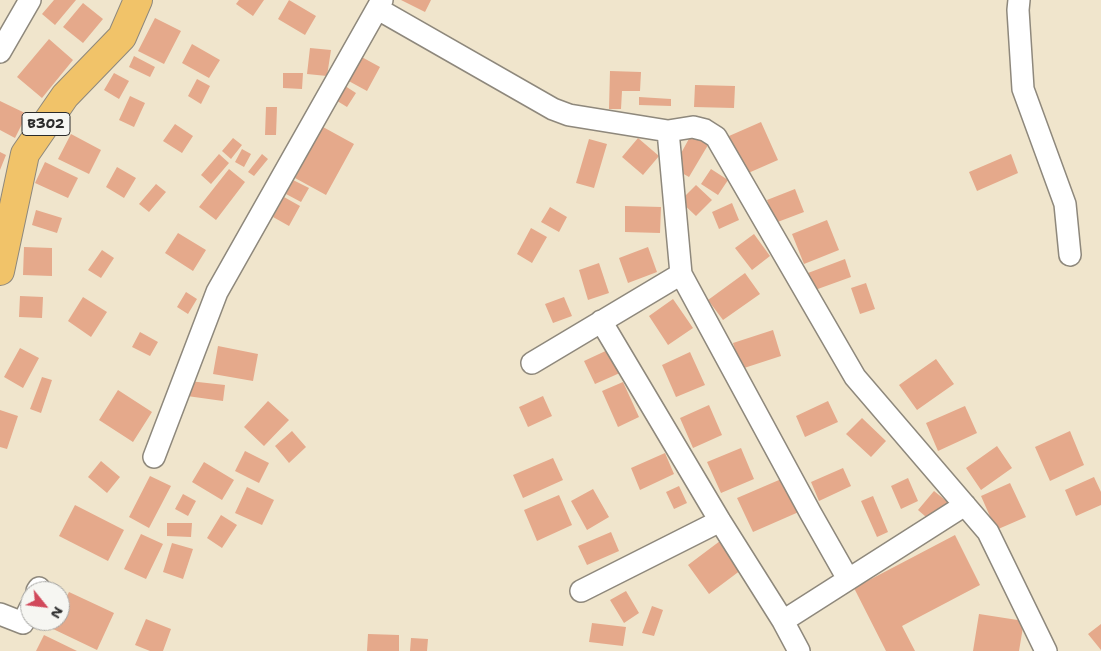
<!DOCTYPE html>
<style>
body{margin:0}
#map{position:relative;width:1101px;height:651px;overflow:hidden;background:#f0e5cc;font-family:"Shantell Sans",sans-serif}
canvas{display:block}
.north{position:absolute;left:20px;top:581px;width:50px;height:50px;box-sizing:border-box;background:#f6f6f2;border:1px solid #a5a5a2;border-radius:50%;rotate:119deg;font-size:14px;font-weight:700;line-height:20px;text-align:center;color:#2b2b2b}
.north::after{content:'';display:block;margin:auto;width:18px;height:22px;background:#d1495b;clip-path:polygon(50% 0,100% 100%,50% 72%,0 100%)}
</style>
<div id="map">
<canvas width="1101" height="651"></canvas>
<div class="north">N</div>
</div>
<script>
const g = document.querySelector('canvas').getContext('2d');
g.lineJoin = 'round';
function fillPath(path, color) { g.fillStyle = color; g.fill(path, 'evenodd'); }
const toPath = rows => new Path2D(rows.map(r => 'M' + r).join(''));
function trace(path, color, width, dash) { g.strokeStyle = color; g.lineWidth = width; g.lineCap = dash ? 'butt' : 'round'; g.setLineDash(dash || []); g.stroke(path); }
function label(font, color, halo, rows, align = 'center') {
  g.font = font + ' "Shantell Sans",sans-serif'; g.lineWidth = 4; g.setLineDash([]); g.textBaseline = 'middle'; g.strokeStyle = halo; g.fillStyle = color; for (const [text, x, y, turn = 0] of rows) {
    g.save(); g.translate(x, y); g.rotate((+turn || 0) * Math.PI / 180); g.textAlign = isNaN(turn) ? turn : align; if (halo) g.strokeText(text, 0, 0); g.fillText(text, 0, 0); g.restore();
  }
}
const building = toPath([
 [54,0,76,0,55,25,42,14],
 [239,0,264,0,253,16,236,4],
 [289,0,316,16,305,35,278,19],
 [401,0,431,0,425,12],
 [83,3,103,19,83,43,63,27],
 [155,18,181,31,164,64,138,51],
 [49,39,73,60,42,98,17,77],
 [192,44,220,60,209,78,182,63],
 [310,48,331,50,327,76,307,74],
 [358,55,380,67,367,91,345,79],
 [134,56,155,67,150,77,129,67],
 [610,71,641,72,640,91,622,91,621,109,609,109],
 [114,73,129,81,119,99,104,90],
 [283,73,303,73,302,89,283,88],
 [197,79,210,86,201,104,188,96],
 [342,84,356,93,347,107,334,99],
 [695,85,735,86,734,108,694,107],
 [130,96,145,103,134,127,119,120],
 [639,97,671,99,671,106,639,105],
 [0,101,27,114,15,138,0,130],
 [266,107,277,107,276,135,265,135],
 [761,122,778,160,746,174,729,136],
 [175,124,193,136,182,153,163,141],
 [323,127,354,144,326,195,295,178],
 [71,134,101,150,89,174,58,159],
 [691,135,708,145,689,177,673,168],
 [233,138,242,145,231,159,222,151],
 [638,138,659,156,643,175,622,157],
 [589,139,607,144,594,188,576,183],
 [242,149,251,154,244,167,235,162],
 [0,152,6,155,0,170],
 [219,154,229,163,211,184,201,175],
 [262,154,268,159,254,176,248,172],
 [1011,154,1018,173,977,191,969,172],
 [45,162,78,178,68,198,35,183],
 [117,167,136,178,124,198,106,187],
 [229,169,245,182,216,220,199,207],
 [711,169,728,180,718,195,701,184],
 [293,180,309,188,301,202,286,194],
 [156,184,166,192,149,212,139,204],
 [696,185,712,200,696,216,680,201],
 [795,189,804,212,775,223,767,200],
 [284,197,300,206,289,226,273,217],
 [732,203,739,220,719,229,712,212],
 [625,206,661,207,660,233,625,232],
 [550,207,567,217,559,232,541,222],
 [36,210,62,218,57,233,32,225],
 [827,220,839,250,804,264,792,234],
 [531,228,547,237,532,263,517,254],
 [178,233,206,250,193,271,165,253],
 [754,234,770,256,752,270,735,248],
 [24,247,52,248,52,276,23,275],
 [648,247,657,272,628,283,619,258],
 [102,250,114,258,101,278,88,270],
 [845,259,851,277,815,290,808,273],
 [599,263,609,293,588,300,579,270],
 [745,273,760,294,723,320,708,300],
 [866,283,875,309,860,314,851,288],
 [186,292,197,299,188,314,177,307],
 [20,296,43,297,42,318,19,317],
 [83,297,107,312,91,337,68,321],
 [564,297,572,316,553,323,545,304],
 [673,299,693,328,668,345,649,316],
 [773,330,781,356,741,369,733,343],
 [140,332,158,342,150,356,132,347],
 [218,346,258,354,253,381,213,374],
 [20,348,39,358,23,388,4,377],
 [612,348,622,372,595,384,584,361],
 [690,352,705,385,676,397,662,365],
 [936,359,954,384,917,410,899,385],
 [42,377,52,380,41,413,30,409],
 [189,381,225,385,223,401,187,396],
 [623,382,639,417,618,427,602,391],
 [118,390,152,412,133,442,99,420],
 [543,396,552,416,528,427,519,407],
 [268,401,289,420,264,446,244,427],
 [828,401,838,422,805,437,796,416],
 [709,405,722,435,693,448,680,418],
 [965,406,977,433,938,451,926,423],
 [0,410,18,416,7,449,0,447],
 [862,418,886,441,871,457,846,434],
 [292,431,306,447,289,463,275,446],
 [1070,431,1084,465,1050,481,1035,447],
 [997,446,1012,468,981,490,966,468],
 [741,448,754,479,721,493,707,462],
 [245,451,269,463,259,483,235,471],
 [665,453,674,474,640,490,631,468],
 [553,458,563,480,523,498,513,475],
 [101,461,120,477,107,493,88,477],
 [204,462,234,480,222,500,192,482],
 [843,468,851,486,819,501,811,482],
 [150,476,171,486,149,528,129,517],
 [786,477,801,511,753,532,737,498],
 [1094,477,1101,492,1101,505,1076,516,1065,490],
 [908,478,918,501,901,509,891,486],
 [1010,483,1026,517,996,530,981,496],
 [679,486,687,503,674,509,666,492],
 [247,487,274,500,262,525,235,513],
 [593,489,609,517,587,530,571,501],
 [934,491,949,503,933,523,918,510],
 [183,494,196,501,188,516,175,509],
 [559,495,572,525,537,541,524,510],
 [873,496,888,532,877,537,861,501],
 [75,505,124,530,108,561,59,536],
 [221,515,237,525,222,548,207,538],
 [167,523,192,523,191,537,167,536],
 [611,532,619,551,587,565,578,546],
 [141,534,163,544,146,579,124,569],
 [955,535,980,585,902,626,915,651,886,651,854,588],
 [720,541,741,570,709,594,688,565],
 [172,543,193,549,183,579,163,572],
 [626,591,639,613,624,623,610,600],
 [69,592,114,613,97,650,51,628,55,621,60,621,60,610],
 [652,606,663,610,654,636,642,633],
 [979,614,1024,621,1019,651,973,651],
 [146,619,171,629,163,651,150,651,135,645],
 [592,623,626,627,623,646,589,642],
 [1101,624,1101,650,1088,634],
 [368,634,399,635,399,651,367,651],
 [44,635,77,651,36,651],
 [411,638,428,639,427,651,410,651]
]);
const minor = toPath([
 [1019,0,1018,10,1023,89,1065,204,1070,255],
 [378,9,553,109,569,115,668,131,693,127,705,130,716,137,855,377,988,532,1046,651],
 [0,52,30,0],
 [668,131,681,274,810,512,848,579],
 [601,321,720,521,783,621,799,651],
 [532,363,681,274],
 [154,457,217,292,382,0],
 [37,591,39,588],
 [581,591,720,521],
 [0,614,23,623,30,608],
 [783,621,965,505]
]);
const major = toPath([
 [0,271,25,154,65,96,122,37,138,0]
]);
const shields = [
 [46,124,48]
];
const shieldNames = [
 ["B302",46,124]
];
fillPath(building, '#e5a98b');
trace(minor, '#8e887c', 24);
trace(major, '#8e887c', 30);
trace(minor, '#fff', 21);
trace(major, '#f1c369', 28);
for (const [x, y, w] of shields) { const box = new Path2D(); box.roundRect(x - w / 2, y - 11.5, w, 23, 4); g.fillStyle = '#f6f6f2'; g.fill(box); trace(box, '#2b2b2b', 1); }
label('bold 14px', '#2b2b2b', null, shieldNames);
</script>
